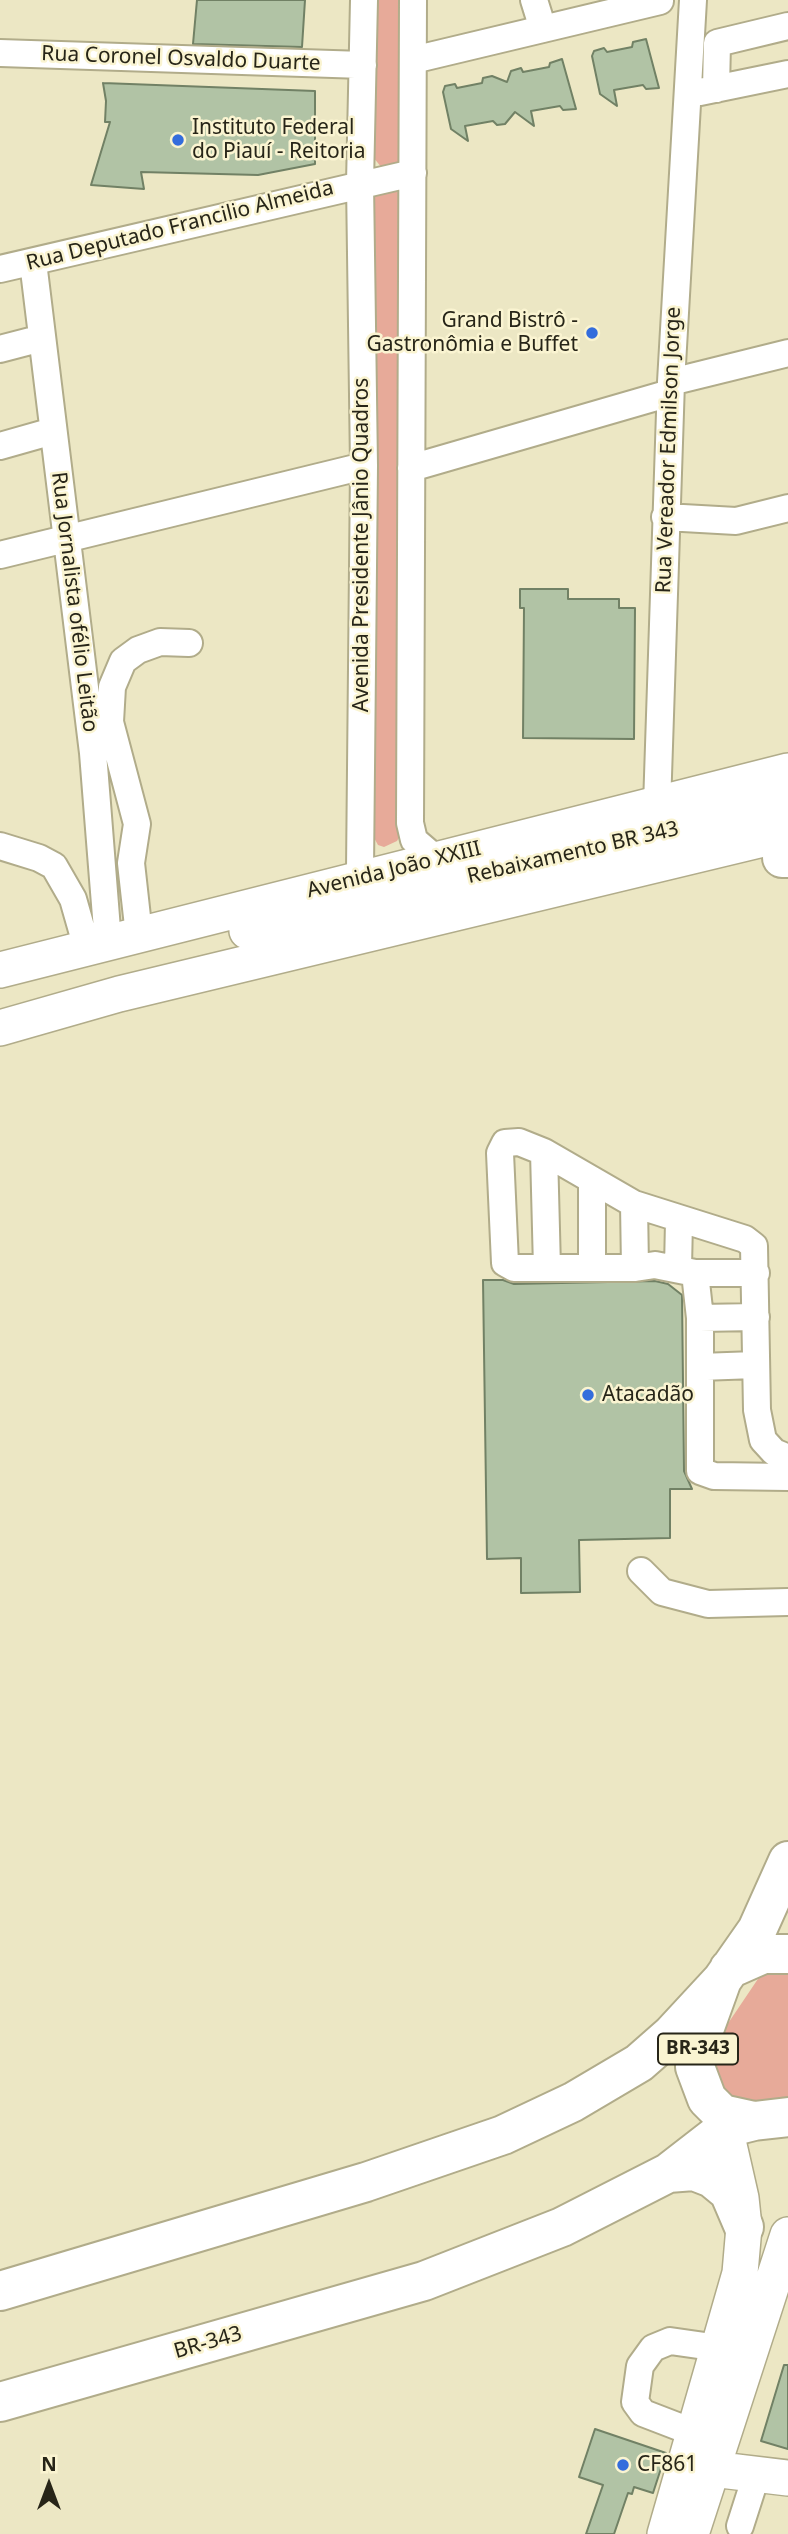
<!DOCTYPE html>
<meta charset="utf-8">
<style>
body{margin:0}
#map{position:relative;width:788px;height:2534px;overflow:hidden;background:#ece7c4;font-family:"Noto Sans",sans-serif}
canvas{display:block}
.north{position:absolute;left:14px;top:2450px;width:70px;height:70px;-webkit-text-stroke:5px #faf4d1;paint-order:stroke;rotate:0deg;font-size:19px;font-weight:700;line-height:28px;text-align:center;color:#272518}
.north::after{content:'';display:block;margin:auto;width:24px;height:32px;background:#272518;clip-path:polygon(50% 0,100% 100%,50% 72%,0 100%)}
</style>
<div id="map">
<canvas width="788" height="2534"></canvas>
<div class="north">N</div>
</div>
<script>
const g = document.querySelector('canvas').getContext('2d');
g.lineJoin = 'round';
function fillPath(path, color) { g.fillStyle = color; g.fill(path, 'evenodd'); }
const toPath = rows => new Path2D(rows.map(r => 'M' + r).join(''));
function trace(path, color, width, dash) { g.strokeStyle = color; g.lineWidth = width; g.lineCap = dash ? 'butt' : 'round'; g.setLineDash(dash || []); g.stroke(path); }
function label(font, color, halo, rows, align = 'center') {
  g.font = font + ' "Noto Sans",sans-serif'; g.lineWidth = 5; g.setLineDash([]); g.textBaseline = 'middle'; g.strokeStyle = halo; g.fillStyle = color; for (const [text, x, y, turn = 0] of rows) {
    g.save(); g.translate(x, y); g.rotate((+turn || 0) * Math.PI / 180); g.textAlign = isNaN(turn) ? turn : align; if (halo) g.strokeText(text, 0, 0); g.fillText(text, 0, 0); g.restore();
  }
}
const green = toPath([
 [375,0,402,0,400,156,399,162,393,168,382,168,373,157],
 [393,186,401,195,401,834,397,841,384,847,378,845,373,836,373,194],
 [766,1967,788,1967,788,2108,728,2097,704,2059]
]);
const building = toPath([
 [197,0,305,0,302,47,193,44,197,0],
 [646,39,659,88,646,89,643,85,614,90,617,106,600,94,592,56,594,51,604,48,607,52,632,47,633,42,646,39],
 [562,59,576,109,563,110,560,106,531,111,534,126,515,112,505,124,497,125,493,121,465,126,468,141,451,129,443,92,445,86,455,84,457,88,482,83,483,78,492,76,507,82,511,71,521,68,523,72,549,67,550,63,562,59],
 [103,83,315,91,315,164,258,175,141,172,144,189,91,185,110,122,105,122,106,101,103,83],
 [520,589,568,589,568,599,619,599,619,608,635,608,634,739,523,738,524,608,520,608,520,589],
 [483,1280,503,1280,514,1284,655,1281,668,1284,682,1295,684,1471,692,1489,670,1489,670,1538,579,1540,580,1592,521,1593,521,1558,487,1559,483,1280],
 [784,2365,788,2365,788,2449,761,2441,784,2365],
 [595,2429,666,2453,653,2493,634,2487,632,2494,628,2493,614,2534,586,2534,603,2485,579,2477,595,2429]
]);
const minor = toPath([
 [413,0,410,823,414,840,435,858],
 [534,0,543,29],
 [0,53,363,65],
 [413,60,660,1],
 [716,89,717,43,788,26],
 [700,92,788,74],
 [33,262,93,753,108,942],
 [0,269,413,173],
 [0,349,42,338],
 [671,382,788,353],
 [0,446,53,431],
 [411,468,670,393],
 [665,517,736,521,788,508],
 [0,555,364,466],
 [657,806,671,382,693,0],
 [0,846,39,858,54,866,73,899,87,948],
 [355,879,360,869,364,466,360,183,364,0],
 [139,935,131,863,137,824,110,722,112,687,123,661,138,650,160,642,189,643],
 [544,1152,547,1268],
 [634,1204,635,1268],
 [592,1268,592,1181],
 [678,1268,679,1221],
 [695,1273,756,1273],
 [700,1318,756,1317],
 [700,1367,755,1365],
 [788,1458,774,1452,763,1440,757,1410,754,1246,745,1239,634,1204,544,1152,519,1142,505,1143,500,1153,505,1263,514,1268,635,1268,655,1265,695,1273,700,1318,700,1471,714,1476,788,1477],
 [641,1571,662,1592,708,1604,788,1602],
 [695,2433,643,2413,635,2402,640,2366,653,2348,670,2341,719,2348],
 [740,2526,757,2473]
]);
const major = toPath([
 [247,931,788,802],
 [0,970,788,771],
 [0,1028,119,994,788,833],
 [712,2469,788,2478],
 [665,2534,740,2273,744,2227,741,2198,722,2114],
 [691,2534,788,2235]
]);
const highway = toPath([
 [782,858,788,858],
 [788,1861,757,1930,722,1980,700,2041,695,2067,707,2099,722,2114,754,2121,788,2117],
 [729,1969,763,1954,788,1954],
 [668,2173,694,2171,712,2178,729,2192,744,2227],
 [0,2291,366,2182,503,2135,573,2102,639,2063,672,2034,722,1980],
 [0,2402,424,2281,562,2227,668,2173,726,2128,754,2121]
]);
const markers = [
 [178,140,7,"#346ddc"],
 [592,333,7,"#346ddc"],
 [588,1395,7,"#346ddc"],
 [623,2465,7,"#346ddc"]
];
const shields = [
 [698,2049,80]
];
const shieldNames = [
 ["BR-343",698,2049]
];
const streetNames = [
 ["Rua Coronel Osvaldo Duarte",181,59,2],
 ["Rua Deputado Francilio Almeida",180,226,-14],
 ["Rua Vereador Edmilson Jorge",669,450,-88],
 ["Avenida Presidente Jânio Quadros",362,545,-90],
 ["Rua Jornalista ofélio Leitão",74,602,83],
 ["Rebaixamento BR 343",573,853,-13],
 ["Avenida João XXIII",394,870,-14],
 ["BR-343",208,2343,-16]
];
const poiNames = [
 ["Instituto Federal",192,128],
 ["do Piauí - Reitoria",192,152],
 ["Grand Bistrô -",578,321,"right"],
 ["Gastronômia e Buffet",578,345,"right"],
 ["Atacadão",602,1395],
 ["CF861",637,2465]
];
fillPath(green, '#e7aa99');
fillPath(building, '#b1c3a5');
trace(building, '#718165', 2);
trace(minor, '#b1ac8a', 30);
trace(major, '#b1ac8a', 38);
trace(highway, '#b1ac8a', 42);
trace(minor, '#fff', 26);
trace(major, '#fff', 35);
trace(highway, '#fff', 38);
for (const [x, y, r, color] of markers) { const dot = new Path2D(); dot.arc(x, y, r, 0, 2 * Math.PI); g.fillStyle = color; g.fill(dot); trace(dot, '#faf4d1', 2.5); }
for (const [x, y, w] of shields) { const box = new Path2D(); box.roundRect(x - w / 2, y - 15.5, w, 31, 5); g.fillStyle = '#faf4d1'; g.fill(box); trace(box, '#272518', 2); }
label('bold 19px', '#272518', null, shieldNames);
label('21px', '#272518', '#faf4d1', streetNames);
label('21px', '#272518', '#faf4d1', poiNames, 'left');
</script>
